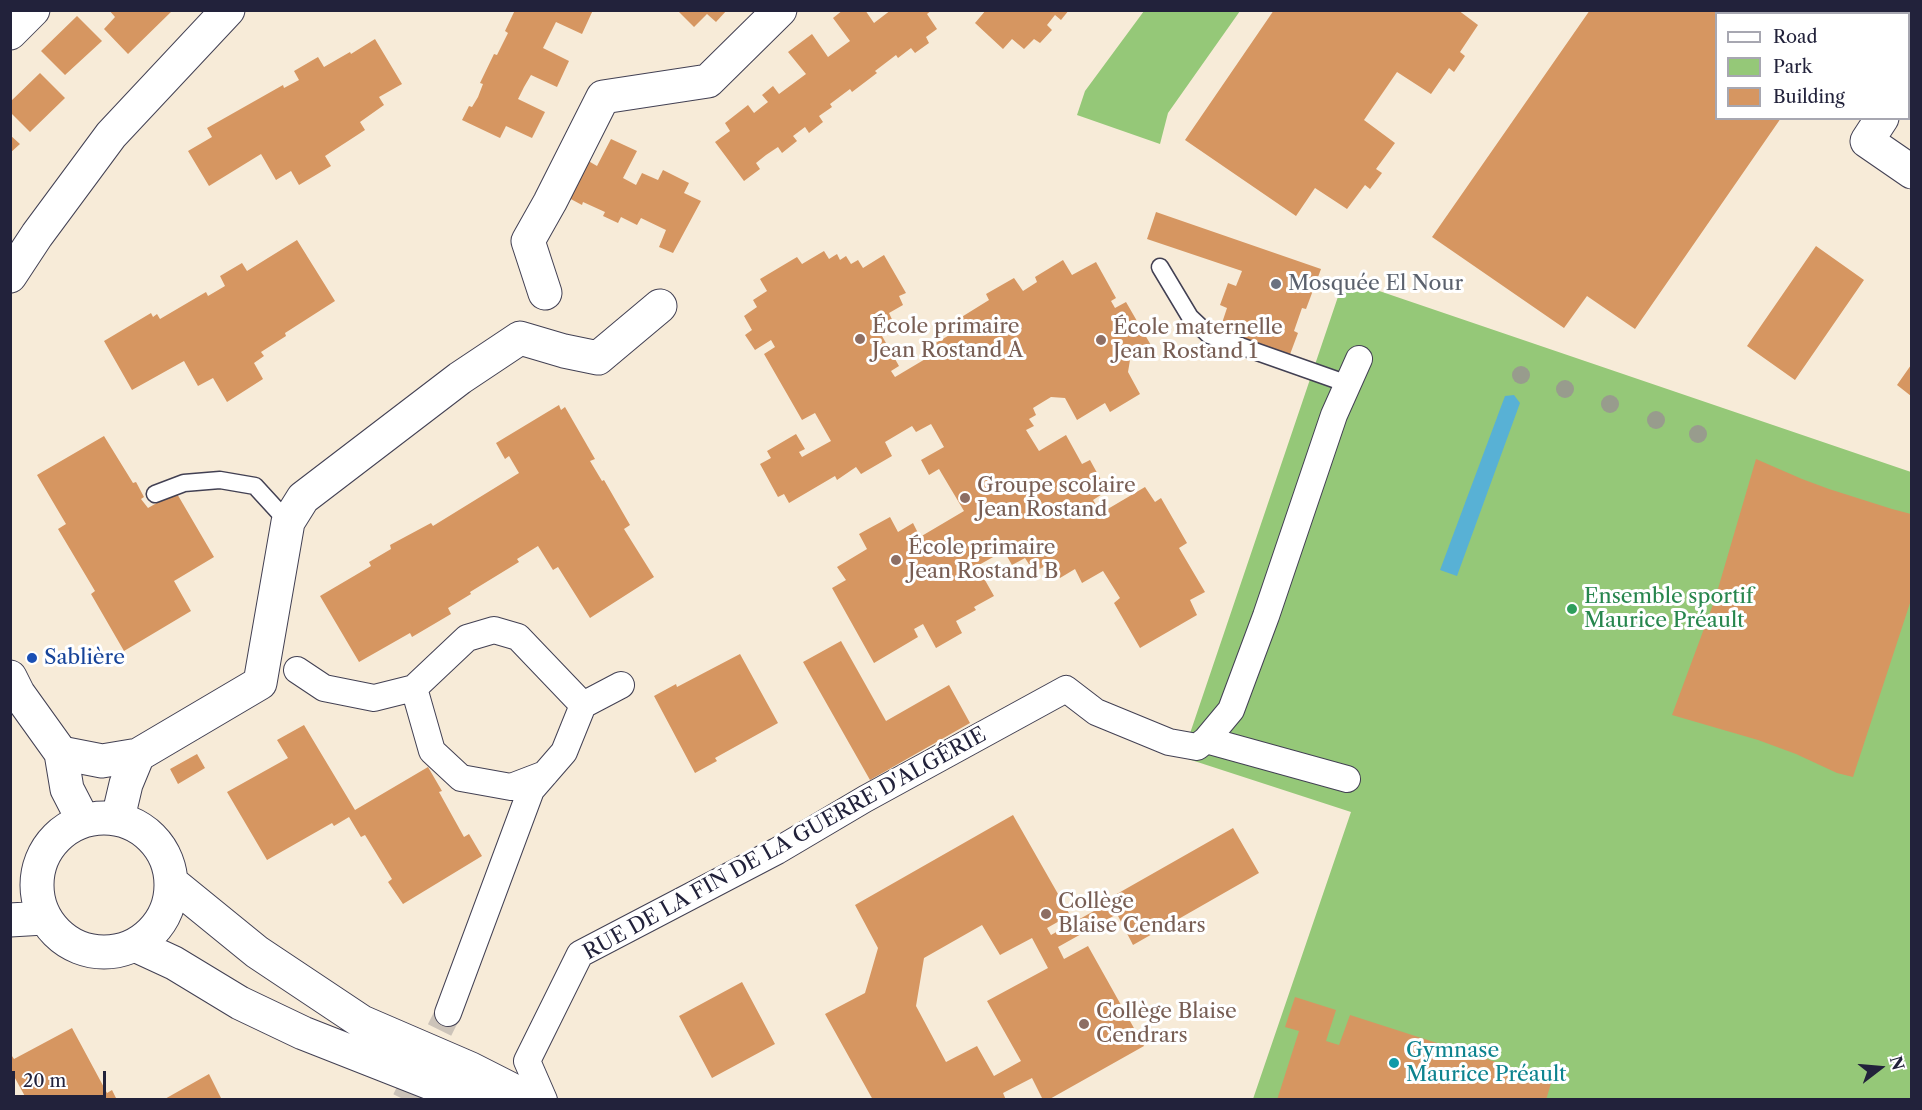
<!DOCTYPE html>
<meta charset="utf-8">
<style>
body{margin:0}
#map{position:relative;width:1922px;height:1110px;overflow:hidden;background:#f7ebd8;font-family:"Libre Caslon Text",serif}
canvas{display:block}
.frame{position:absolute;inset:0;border:12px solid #22223b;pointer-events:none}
.legend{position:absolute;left:1715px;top:12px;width:195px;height:108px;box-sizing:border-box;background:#fff;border:2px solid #a7a7b1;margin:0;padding:8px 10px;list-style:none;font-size:18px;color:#22223b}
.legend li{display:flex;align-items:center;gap:12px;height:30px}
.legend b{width:30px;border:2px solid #a7a7b1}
.north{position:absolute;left:1850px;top:1038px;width:60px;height:60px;-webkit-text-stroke:4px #fff;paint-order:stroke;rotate:74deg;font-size:16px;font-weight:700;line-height:24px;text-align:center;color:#22223b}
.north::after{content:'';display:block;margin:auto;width:21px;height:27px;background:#22223b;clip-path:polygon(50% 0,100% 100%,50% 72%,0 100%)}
.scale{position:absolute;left:12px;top:1071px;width:94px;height:27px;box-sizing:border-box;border:3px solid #22223b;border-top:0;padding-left:8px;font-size:18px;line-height:21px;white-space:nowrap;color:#22223b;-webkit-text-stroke:4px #fff;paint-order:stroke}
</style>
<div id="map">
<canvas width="1922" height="1110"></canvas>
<div class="frame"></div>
<ul class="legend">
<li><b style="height:8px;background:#fff"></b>Road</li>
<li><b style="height:16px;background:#95c878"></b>Park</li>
<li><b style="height:16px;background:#d69661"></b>Building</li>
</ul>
<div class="north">N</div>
<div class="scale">20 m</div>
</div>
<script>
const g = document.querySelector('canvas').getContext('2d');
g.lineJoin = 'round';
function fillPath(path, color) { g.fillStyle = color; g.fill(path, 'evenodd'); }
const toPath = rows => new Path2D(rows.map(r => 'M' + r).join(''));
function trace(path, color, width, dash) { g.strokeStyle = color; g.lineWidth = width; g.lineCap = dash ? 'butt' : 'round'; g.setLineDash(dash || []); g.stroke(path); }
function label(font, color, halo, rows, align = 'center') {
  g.font = font + ' "Libre Caslon Text",serif'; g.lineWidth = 6; g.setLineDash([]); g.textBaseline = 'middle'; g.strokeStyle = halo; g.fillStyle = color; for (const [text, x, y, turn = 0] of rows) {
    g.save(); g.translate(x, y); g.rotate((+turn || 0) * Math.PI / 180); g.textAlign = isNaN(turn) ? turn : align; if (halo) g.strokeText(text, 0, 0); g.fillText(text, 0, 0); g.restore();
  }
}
const green = toPath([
 [1144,11,1240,11,1168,113,1160,144,1077,115,1085,91],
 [1344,279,1911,472,1911,1099,1253,1099,1351,812,1182,757]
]);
const water = toPath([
 [1514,395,1520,403,1457,576,1440,570,1505,396]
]);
const building = toPath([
 [109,10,173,10,128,54,104,29,115,17],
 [515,10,593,10,582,34,556,22,543,48,569,61,557,87,531,75,524,87,518,99,545,112,532,138,506,126,500,138,462,120,469,106,472,107,478,97,483,84,480,83,494,54,497,55,508,33,505,31],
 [677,10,727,10,716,22,707,14,694,27],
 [843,10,865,10,874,23,891,10,932,10,927,14,937,29,926,37,929,43,915,53,911,48,898,58,896,55,875,71,877,73,852,92,850,89,830,104,832,107,819,116,823,122,809,133,805,127,793,136,797,141,782,153,778,147,766,155,756,163,760,169,744,181,715,142,730,131,725,123,748,105,754,113,768,102,762,95,773,86,779,94,806,74,788,52,812,34,828,57,850,41,833,18],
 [986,10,1002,11,1069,10,1061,20,1055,15,1047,25,1052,30,1040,43,1034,39,1024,49,1012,39,1003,49,975,23],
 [1274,10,1458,10,1478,25,1460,52,1465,56,1454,72,1449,68,1431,94,1397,72,1364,120,1395,143,1376,169,1382,173,1370,189,1365,185,1347,209,1315,188,1296,216,1185,140],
 [1590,10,1800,10,1798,14,1716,14,1716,118,1781,118,1635,329,1587,296,1564,328,1432,237],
 [1833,10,1857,10,1855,14,1838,14],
 [77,16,102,41,65,75,41,51],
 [375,39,402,84,379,97,384,105,360,122,365,130,325,156,331,166,299,185,291,171,276,180,261,154,209,186,188,151,212,137,207,128,283,85,284,88,299,80,294,71,318,57,324,67,350,52,351,54],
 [40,73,65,98,30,132,10,112,10,102],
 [10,135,20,144,10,153],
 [611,139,637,151,623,178,636,185,642,173,658,180,663,170,689,183,684,193,701,201,673,253,659,247,666,230,641,218,637,225,621,217,618,223,603,216,605,212,583,202,582,205,567,197,585,159,597,166],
 [1156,212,1321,269,1306,309,1302,308,1294,331,1298,333,1289,357,1219,332,1227,308,1220,305,1228,283,1236,286,1242,271,1147,239],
 [297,240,335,301,285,333,286,336,261,352,264,356,254,363,263,379,227,402,213,378,198,386,184,361,132,390,104,341,151,313,153,317,157,314,160,319,206,292,208,296,225,286,220,276,242,263,247,271],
 [1816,246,1864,280,1795,380,1747,346],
 [824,251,829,259,837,254,840,260,846,256,851,264,858,260,863,268,884,255,906,293,899,296,903,305,889,313,896,328,882,336,899,366,891,371,895,377,927,358,922,351,965,326,960,318,989,300,986,294,1014,278,1023,291,1037,282,1035,277,1063,260,1072,275,1096,262,1116,298,1111,301,1115,308,1126,302,1152,347,1130,360,1128,372,1140,394,1110,412,1105,403,1077,420,1065,398,1051,397,1033,408,1036,415,1029,419,1034,426,1026,430,1039,451,1066,435,1082,464,1090,460,1107,491,1093,500,1101,513,1145,487,1155,502,1161,498,1187,543,1179,548,1205,592,1190,600,1197,615,1140,648,1114,603,1120,598,1103,571,1082,583,1075,569,1060,578,1051,563,1034,572,1025,558,1012,565,1004,551,977,566,994,596,974,607,976,610,956,621,962,633,936,648,923,624,914,629,918,637,874,663,832,588,846,580,837,567,867,549,859,534,890,517,898,532,913,523,920,537,964,511,939,469,929,475,921,460,944,447,931,424,916,432,912,426,885,442,892,456,861,474,856,467,837,480,835,476,789,503,784,494,778,497,760,464,771,458,767,451,796,434,805,449,799,452,802,457,831,441,815,413,802,420,764,354,775,347,771,340,755,350,745,335,752,330,744,316,757,307,753,300,767,291,760,279,797,257,802,264],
 [1911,365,1911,396,1897,385],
 [559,405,561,410,565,407,595,459,590,461,602,481,604,480,630,525,624,529,654,577,590,618,558,567,553,570,538,546,517,559,519,562,470,592,471,594,448,608,451,614,412,637,410,633,359,662,320,596,371,566,369,562,391,549,390,545,431,523,433,526,519,473,509,456,505,459,496,443],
 [104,436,133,483,136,482,144,497,141,499,148,508,176,492,214,557,174,581,191,611,124,651,91,594,95,591,58,529,66,524,37,475],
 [1756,459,1802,479,1829,489,1892,509,1911,514,1911,600,1853,777,1837,773,1796,754,1758,740,1672,715,1715,599],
 [841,641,886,721,949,685,970,723,870,780,803,662],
 [740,654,778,723,715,758,717,761,695,773,654,696,676,684,677,687],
 [304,725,355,810,428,767,442,791,439,792,464,837,469,834,482,856,403,904,388,882,392,879,365,835,361,837,349,817,334,826,332,823,267,860,227,792,288,758,277,740],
 [197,754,205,768,178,784,170,769],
 [1013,815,1070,915,1047,928,1051,935,1110,902,1108,899,1233,828,1259,873,1133,945,1117,914,1058,947,1064,959,1088,946,1144,1046,1048,1100,1043,1100,1032,1078,1003,1093,1006,1100,873,1100,825,1014,865,993,878,948,855,905],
 [982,925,1000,955,1032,938,1048,968,987,1001,1021,1061,994,1076,977,1046,946,1062,916,1006,924,958],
 [742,982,775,1044,712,1078,679,1016],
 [1295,997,1336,1010,1326,1041,1339,1045,1350,1015,1552,1080,1546,1100,1277,1100,1299,1031,1285,1027],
 [72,1028,107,1093,112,1090,117,1100,27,1100,10,1069,10,1053,14,1059],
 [209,1074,222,1100,163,1100]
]);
const pedestrianTunnel = toPath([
 [405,1100,448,1013]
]);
const service = toPath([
 [1160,267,1190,317,1209,335,1348,384],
 [155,494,184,483,220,480,255,486,288,522]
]);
const pedestrian = toPath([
 [297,670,324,688,374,698,414,688,467,638,494,630,518,637,583,705,621,685],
 [414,688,432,751,461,778,511,787,545,774],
 [1206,740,1347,779],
 [448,1013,531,790,564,752,583,705],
 [544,1100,527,1061,580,954,777,851,865,799,1066,689,1096,712,1169,742,1197,747,1206,740,1231,710,1266,616,1334,415,1359,359]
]);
const minor = toPath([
 [10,33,33,10],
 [1908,78,1912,74],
 [1882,118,1867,141,1912,172],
 [545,293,528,241,550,202,603,97,708,81,780,10],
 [61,753,102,761,138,755],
 '37 885a67 67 0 1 1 134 0a67 67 0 1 1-134 0Z',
 [118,818,126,784,138,755,260,683,288,522,303,498,460,378,520,338,564,351,598,358,660,306],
 [171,882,257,952,362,1022,471,1069,532,1100],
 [10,920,44,918],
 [135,945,174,963,240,1003,303,1033,453,1092,500,1100]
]);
const tertiary = toPath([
 [10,276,37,235,111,135,228,10],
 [10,677,18,693,61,753,67,789,83,820]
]);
const trees = [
 [1521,375],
 [1565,389],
 [1610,404],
 [1656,420],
 [1698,434]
];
const markers = [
 [1276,284,6,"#6b7280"],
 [860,339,6,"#8d6e63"],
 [1101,340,6,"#8d6e63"],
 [965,498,6,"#8d6e63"],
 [896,560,6,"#8d6e63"],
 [1572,609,6,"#2e9e5b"],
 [32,658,6,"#1a4fb4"],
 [1046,914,6,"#8d6e63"],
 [1084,1024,6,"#8d6e63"],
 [1394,1063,6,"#0f9aa8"]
];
const worshipNames = [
 ["Mosquée El Nour",1288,284]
];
const educationNames = [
 ["École primaire",872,327],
 ["Jean Rostand A",872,351],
 ["École maternelle",1113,328],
 ["Jean Rostand 1",1113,352],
 ["Groupe scolaire",977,486],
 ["Jean Rostand",977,510],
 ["École primaire",908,548],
 ["Jean Rostand B",908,572],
 ["Collège",1058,902],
 ["Blaise Cendars",1058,926],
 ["Collège Blaise",1096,1012],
 ["Cendrars",1096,1036]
];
const leisureNames = [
 ["Ensemble sportif",1584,597],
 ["Maurice Préault",1584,621]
];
const transitNames = [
 ["Sablière",44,658]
];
const streetNames = [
 ["RUE DE LA FIN DE LA GUERRE D'ALGÉRIE",785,844,-29]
];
const cultureNames = [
 ["Gymnase",1406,1051],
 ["Maurice Préault",1406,1075]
];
fillPath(green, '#95c878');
fillPath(water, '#58b1d5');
fillPath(building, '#d69661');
trace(pedestrianTunnel, '#ccc3b9', 26, [26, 13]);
trace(service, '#424053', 19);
trace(pedestrian, '#424053', 28);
trace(minor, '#424053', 35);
trace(tertiary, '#424053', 35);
trace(service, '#fff', 16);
trace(pedestrian, '#fff', 26);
trace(minor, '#fff', 33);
trace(tertiary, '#fff', 33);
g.fillStyle = '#989c8d';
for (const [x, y] of trees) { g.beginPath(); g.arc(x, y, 9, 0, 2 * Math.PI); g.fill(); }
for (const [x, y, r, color] of markers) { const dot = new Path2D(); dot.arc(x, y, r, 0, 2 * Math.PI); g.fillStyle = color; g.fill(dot); trace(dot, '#fff', 2); }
label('21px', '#5b616d', '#fff', worshipNames, 'left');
label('21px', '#785e54', '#fff', educationNames, 'left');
label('21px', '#27864d', '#fff', leisureNames, 'left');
label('21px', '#164399', '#fff', transitNames, 'left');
label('21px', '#22223b', '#fff', streetNames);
label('21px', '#0d838f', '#fff', cultureNames, 'left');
</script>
